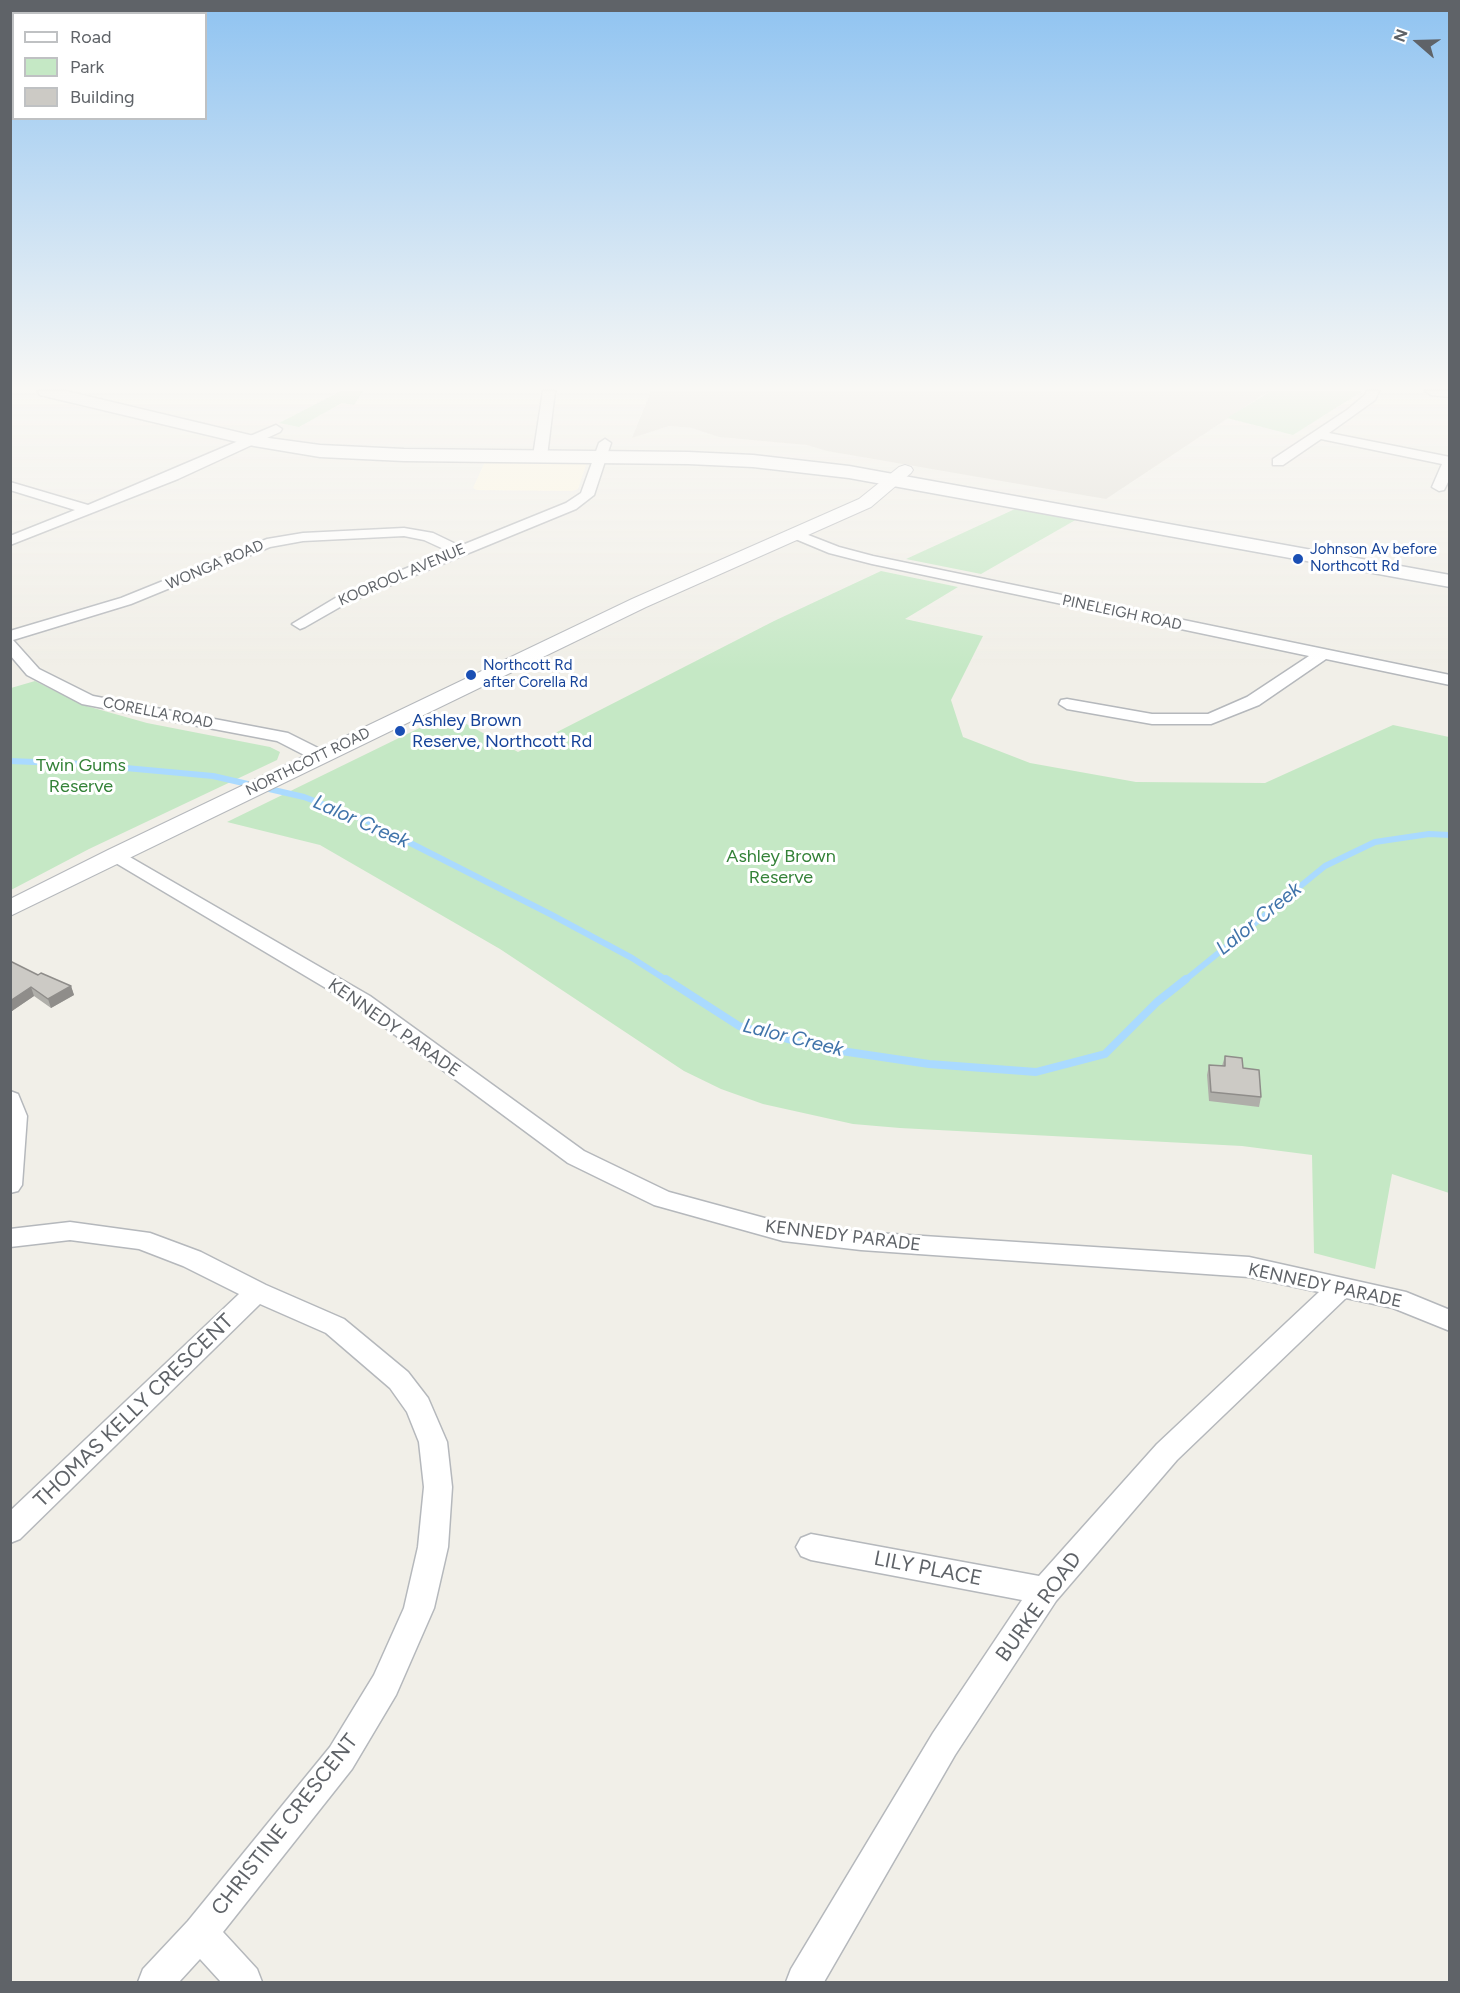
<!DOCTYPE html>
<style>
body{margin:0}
#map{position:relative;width:1460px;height:1993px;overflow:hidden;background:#f1efe8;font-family:Figtree,sans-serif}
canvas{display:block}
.frame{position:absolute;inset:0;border:12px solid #5f6368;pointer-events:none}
.legend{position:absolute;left:12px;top:12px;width:195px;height:108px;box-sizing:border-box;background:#fff;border:2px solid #bfc1c3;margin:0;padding:8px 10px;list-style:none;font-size:18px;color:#5f6368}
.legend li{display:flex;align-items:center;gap:12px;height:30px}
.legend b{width:30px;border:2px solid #bfc1c3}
.north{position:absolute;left:1388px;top:12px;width:60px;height:60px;-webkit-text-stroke:4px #fff;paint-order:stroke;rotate:290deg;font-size:16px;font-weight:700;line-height:24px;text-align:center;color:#5f6368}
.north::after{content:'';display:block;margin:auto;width:21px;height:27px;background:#5f6368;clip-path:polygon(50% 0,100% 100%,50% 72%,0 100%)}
</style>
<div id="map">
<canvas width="1460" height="1993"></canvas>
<div class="frame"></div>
<ul class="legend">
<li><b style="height:8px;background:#fff"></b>Road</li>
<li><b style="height:16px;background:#c5e8c5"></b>Park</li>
<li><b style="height:16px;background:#cccac5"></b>Building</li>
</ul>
<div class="north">N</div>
</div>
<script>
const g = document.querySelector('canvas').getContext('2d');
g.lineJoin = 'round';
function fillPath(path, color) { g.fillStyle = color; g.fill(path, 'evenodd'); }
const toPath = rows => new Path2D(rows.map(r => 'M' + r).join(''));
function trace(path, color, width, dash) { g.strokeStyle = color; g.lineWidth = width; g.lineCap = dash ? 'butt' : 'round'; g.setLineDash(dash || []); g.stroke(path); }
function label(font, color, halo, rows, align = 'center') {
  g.font = font + ' Figtree,sans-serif'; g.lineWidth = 6; g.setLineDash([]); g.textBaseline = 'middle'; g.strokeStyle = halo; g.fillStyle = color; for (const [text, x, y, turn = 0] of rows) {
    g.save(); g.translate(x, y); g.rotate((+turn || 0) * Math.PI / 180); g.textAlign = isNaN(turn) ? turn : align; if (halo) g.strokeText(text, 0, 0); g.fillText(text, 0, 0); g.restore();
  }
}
const commercial = toPath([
 [485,462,587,462,578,489,572,491,477,490,473,488]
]);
const education = toPath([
 [651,391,1269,391,1106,499,827,451,807,445,719,437,692,428,669,426,632,438]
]);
const green = toPath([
 [341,391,363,391,354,405,342,403,299,427,279,423],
 [1271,391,1360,391,1361,392,1293,435,1227,418],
 [1015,509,1079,518,981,574,906,559],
 [881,571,958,587,905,619,983,636,951,700,963,737,1030,763,1136,782,1265,783,1393,725,1449,737,1449,1193,1392,1174,1375,1269,1314,1253,1312,1155,1242,1146,900,1128,853,1124,763,1104,721,1089,684,1071,500,949,320,845,227,822,448,714,518,752,774,621],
 [35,681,83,705,147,723,270,747,280,752,277,760,89,849,11,890,11,688]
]);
const streamFar1 = toPath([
 [10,761,82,764,213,776,304,797,365,820,550,914,632,958,668,981],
 [1184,981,1325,866,1375,842,1429,834,1450,835]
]);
const stream = toPath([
 [666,979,739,1026,821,1048,929,1064,1036,1072,1105,1054,1157,1002,1186,979]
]);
const minor = toPath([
 [543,391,555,391,547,456,540,460,533,456,543,391],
 [1367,391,1379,391,1375,400,1329,433,1450,457,1450,478,1444,490,1439,491,1432,487,1442,464,1321,439,1283,465,1273,465,1273,459,1347,410,1365,395,1367,391],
 [1425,391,1450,391,1450,397,1431,395,1425,391],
 [276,425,282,429,280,432,178,479,10,545,10,536,75,510,10,490,10,482,88,505,276,425],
 [605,439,611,443,594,495,576,509,347,603,305,627,300,629,292,624,337,597,448,551,424,540,404,536,303,541,270,547,131,604,13,640,39,669,93,696,288,733,326,752,329,756,326,760,314,760,277,741,82,704,27,675,10,655,10,631,121,598,267,539,303,533,404,528,433,533,460,546,566,503,581,493,599,443,605,439],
 [798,531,839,547,873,556,1450,675,1450,685,1326,659,1259,705,1211,724,1152,724,1067,709,1059,704,1061,700,1067,699,1152,714,1208,714,1247,697,1309,656,872,564,829,553,793,538,793,532,798,531],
 [116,849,370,996,584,1151,669,1192,783,1223,861,1232,1249,1257,1406,1292,1450,1310,1450,1331,1393,1308,1346,1298,1177,1460,1056,1601,955,1755,824,1982,786,1982,791,1969,933,1733,1022,1600,811,1560,801,1556,796,1547,801,1538,811,1534,1039,1576,1157,1444,1319,1292,1249,1277,861,1250,783,1241,654,1205,568,1163,356,1006,109,859,107,855,116,849],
 [10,1091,18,1094,27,1116,22,1185,18,1191,10,1193,10,1091],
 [70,1222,150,1233,201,1252,266,1285,344,1319,408,1372,428,1398,447,1442,452,1487,448,1547,434,1608,396,1695,352,1769,223,1932,257,1969,262,1982,221,1982,200,1959,179,1982,138,1982,143,1969,188,1921,330,1747,374,1675,404,1608,418,1547,424,1487,419,1442,407,1412,390,1388,326,1333,260,1304,20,1539,10,1543,10,1511,239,1294,183,1266,139,1249,70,1240,10,1247,10,1229,70,1222]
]);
const tertiary = toPath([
 [905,465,911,467,913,470,911,473,871,507,646,607,10,916,10,899,108,850,632,599,859,499,899,467,905,465]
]);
const secondary = toPath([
 [38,391,66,391,254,436,320,445,404,449,688,452,753,455,849,466,1450,575,1450,587,849,478,753,467,688,464,404,461,320,457,254,446,40,395,38,391]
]);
const wall = toPath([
 [10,961,38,975,71,986,74,995,51,1008,34,996,12,1011,10,1010],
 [1225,1056,1243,1068,1261,1097,1259,1107,1209,1101,1207,1075,1209,1065,1222,1066]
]);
const shadedWall = toPath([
 [71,986,74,995,51,1008,48,999],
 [31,987,34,996,12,1011,10,1006,10,1001]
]);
const building = toPath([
 [10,961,38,975,41,973,71,986,48,999,31,987,10,1001,10,961],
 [1225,1056,1242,1058,1243,1068,1259,1070,1261,1097,1211,1092,1209,1065,1225,1066,1225,1056]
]);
const markers = [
 [1298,559,6,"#1a4fb4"],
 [471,675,6,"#1a4fb4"],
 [400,731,6,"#1a4fb4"]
];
const farTransitnames = [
 ["Johnson Av before",1310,550],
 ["Northcott Rd",1310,567],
 ["Northcott Rd",483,666],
 ["after Corella Rd",483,683]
];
const farStreetnames = [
 ["WONGA ROAD",215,565,-23],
 ["KOOROOL AVENUE",402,575,-23],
 ["PINELEIGH ROAD",1122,613,12],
 ["CORELLA ROAD",158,713,11],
 ["NORTHCOTT ROAD",308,762,-26]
];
const transitNames = [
 ["Ashley Brown",412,721],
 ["Reserve, Northcott Rd",412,742]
];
const parkNames = [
 ["Twin Gums",81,766],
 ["Reserve",81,787],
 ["Ashley Brown",781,857],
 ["Reserve",781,878]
];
const streetNames = [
 ["KENNEDY PARADE",394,1028,35],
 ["KENNEDY PARADE",843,1236,7],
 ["KENNEDY PARADE",1325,1286,12]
];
const waterNames = [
 ["Lalor Creek",361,822,24],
 ["Lalor Creek",1259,919,-39],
 ["Lalor Creek",793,1038,14]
];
const nearStreetnames = [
 ["THOMAS KELLY CRESCENT",134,1411,-44],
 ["LILY PLACE",928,1569,11],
 ["BURKE ROAD",1039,1607,-54],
 ["CHRISTINE CRESCENT",285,1825,-52]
];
fillPath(commercial, '#fef7e0');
fillPath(education, '#e1ded6');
fillPath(green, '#c5e8c5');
trace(streamFar1, '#aadaff', 6);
trace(stream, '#aadaff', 8);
trace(minor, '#b5b8bc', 3);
trace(tertiary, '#b5b8bc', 2);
trace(secondary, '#b6babf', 3);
fillPath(minor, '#fff');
fillPath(tertiary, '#fff');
fillPath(secondary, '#fff');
fillPath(wall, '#afaea9');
fillPath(shadedWall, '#8f8d8a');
fillPath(building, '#cccac5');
trace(building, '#8f8d8a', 1.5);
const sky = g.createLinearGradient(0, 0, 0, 670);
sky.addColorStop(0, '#8fc3f1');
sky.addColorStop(0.58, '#f9f8f5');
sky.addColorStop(1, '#f9f8f500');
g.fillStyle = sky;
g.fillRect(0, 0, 1460, 670);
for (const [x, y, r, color] of markers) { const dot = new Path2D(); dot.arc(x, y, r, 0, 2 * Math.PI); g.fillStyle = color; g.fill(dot); trace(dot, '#fff', 2); }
label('15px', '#164399', '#fff', farTransitnames, 'left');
label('15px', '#5f6368', '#fff', farStreetnames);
label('18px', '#164399', '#fff', transitNames, 'left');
label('18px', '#348238', '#fff', parkNames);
label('18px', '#5f6368', '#fff', streetNames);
label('italic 20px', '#4174aa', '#fff', waterNames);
label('21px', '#5f6368', '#fff', nearStreetnames);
</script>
